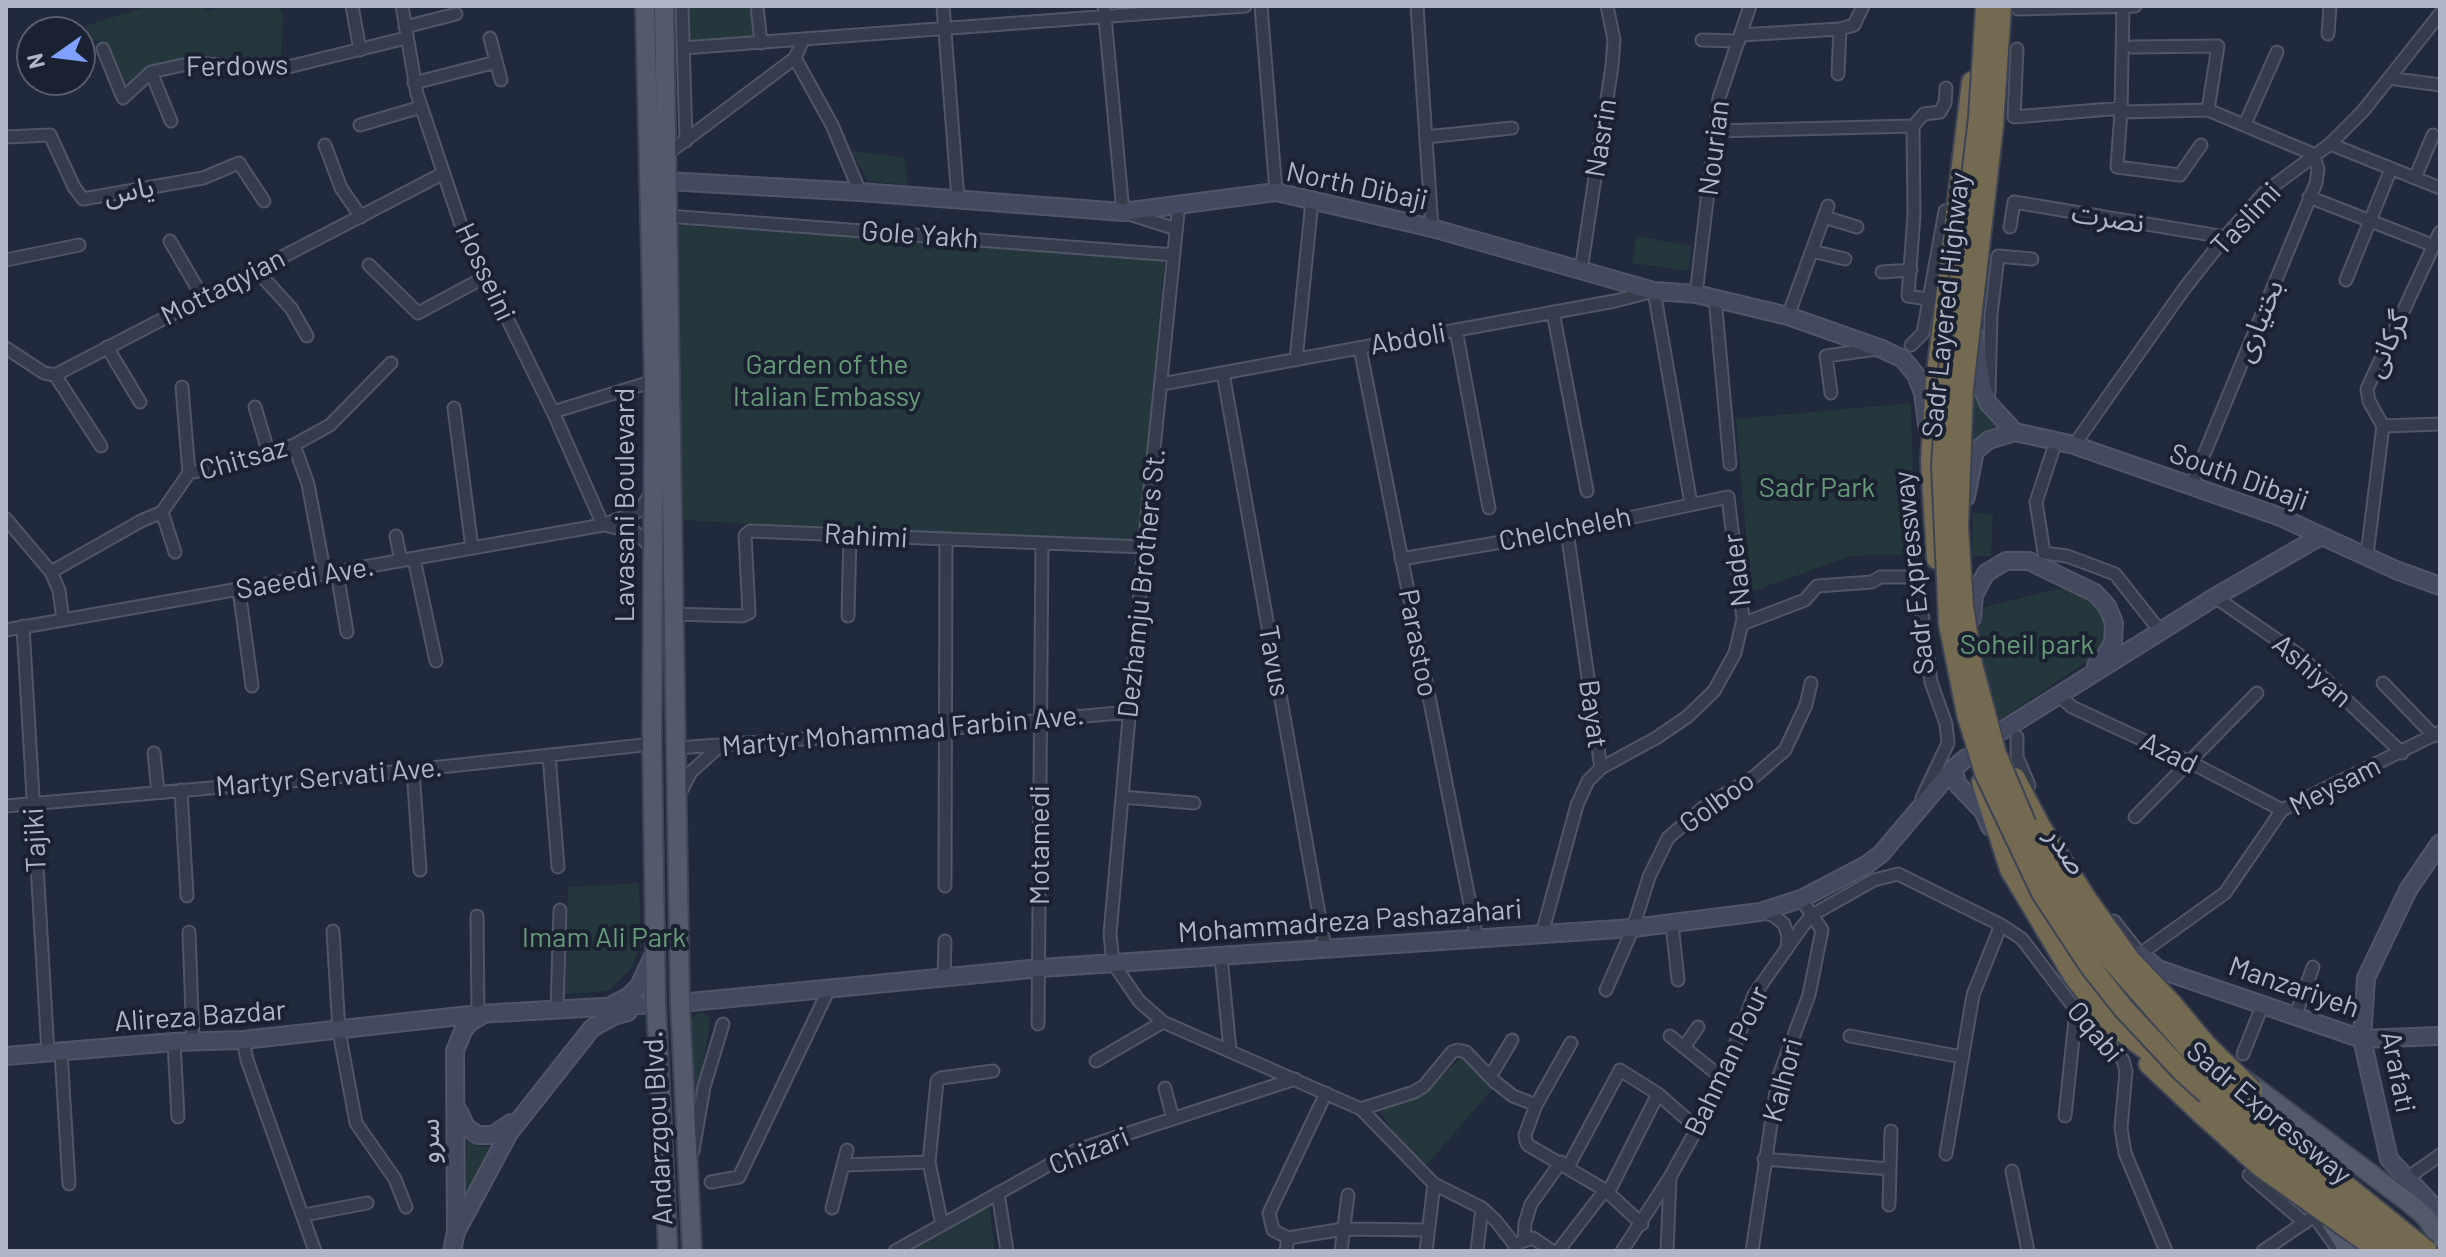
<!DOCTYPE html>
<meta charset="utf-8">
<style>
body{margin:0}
#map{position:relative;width:2446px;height:1257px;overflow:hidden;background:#21293c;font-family:Barlow,sans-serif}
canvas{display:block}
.frame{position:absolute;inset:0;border:8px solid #b0b6c8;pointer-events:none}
.north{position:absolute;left:16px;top:16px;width:80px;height:80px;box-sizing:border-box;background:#1a2131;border:2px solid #565d6d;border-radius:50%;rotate:256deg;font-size:22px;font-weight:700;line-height:32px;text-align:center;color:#b0b6c8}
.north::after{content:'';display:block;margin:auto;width:28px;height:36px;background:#7fa0fe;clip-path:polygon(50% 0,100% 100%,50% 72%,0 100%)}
</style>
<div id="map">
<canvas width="2446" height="1257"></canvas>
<div class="frame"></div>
<div class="north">N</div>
</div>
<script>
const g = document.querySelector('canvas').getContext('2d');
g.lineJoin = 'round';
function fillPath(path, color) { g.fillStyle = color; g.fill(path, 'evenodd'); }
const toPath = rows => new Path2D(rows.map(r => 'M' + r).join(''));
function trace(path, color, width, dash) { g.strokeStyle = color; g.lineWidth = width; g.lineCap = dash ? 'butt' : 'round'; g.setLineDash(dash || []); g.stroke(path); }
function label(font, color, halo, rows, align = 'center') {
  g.font = font + ' Barlow,"Noto Sans Arabic",sans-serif'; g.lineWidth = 8; g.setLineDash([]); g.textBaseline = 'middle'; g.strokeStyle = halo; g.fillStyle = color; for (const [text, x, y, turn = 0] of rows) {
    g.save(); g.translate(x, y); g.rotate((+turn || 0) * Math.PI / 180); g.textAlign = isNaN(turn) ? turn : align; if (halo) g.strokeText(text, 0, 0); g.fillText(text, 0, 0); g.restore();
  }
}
const green = toPath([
 [149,6,201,6,206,11,224,6,279,6,283,15,281,59,272,63,247,59,209,60,192,57,156,66,125,84,107,43,90,40,85,26],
 [688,6,749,6,754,37,689,41],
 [851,151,904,157,908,185,868,181],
 [678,225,1165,257,1138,544,679,520],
 [1636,236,1692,246,1688,271,1632,263],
 [1973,382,2008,429,1986,433,1975,440,1970,449],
 [1911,403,1915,554,1851,556,1751,592,1736,419],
 [1973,513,1993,514,1991,556,1972,556],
 [2065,587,2081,591,2103,610,2108,623,2107,638,2100,651,2089,660,1997,722,1981,660,1977,609],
 [639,883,641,946,632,967,608,991,565,994,568,887],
 [701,1012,709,1017,710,1023,694,1122,690,1023,694,1015],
 [1461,1057,1493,1088,1426,1166,1396,1136,1379,1110,1385,1105,1412,1100,1432,1087],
 [467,1136,479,1146,493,1147,465,1215],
 [989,1205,995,1251,905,1251]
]);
const street = toPath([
 [352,6,360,50],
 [402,6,417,94,460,222,553,412,603,525],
 [682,6,686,141],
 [757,6,761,43],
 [943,6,958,199],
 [1104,6,1123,212,1176,229],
 [1261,6,1276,192],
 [1417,6,1432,228],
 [2123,6,2121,112,2117,167,2180,175,2201,145],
 [2018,9,2135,6],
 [405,27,456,14],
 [2328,34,2330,6],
 [1741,35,1840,29,1854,25,1863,6],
 [490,38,501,80],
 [1702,40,1739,41],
 [2132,47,2218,46,2208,110],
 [683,48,1245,6],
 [103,49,123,98,151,72,192,63,280,69,406,38],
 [2017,49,2014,117,2122,108],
 [795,58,832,125,860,192],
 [151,72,171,121],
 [1838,74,1840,29],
 [2389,78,2440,85],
 [414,83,496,62],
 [2121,112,2208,110,2313,154],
 [2245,124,2277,52],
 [360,125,421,107],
 [1913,126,1914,215,1908,296,1928,299],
 [1913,126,1924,114,1940,112,1945,103,1946,88],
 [1716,131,1913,126],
 [6,137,50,135,74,187,83,199,203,178,239,163,264,201],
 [1426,137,1512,128],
 [2330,144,2440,188],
 [325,145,341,188,361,217],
 [667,154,795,58,803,40],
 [2415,178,2433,135],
 [2309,197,2432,245],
 [1179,203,1144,547,1110,934,1113,963,1139,1001,1163,1022,1361,1109,1434,1184,1482,1208,1496,1221,1514,1244,1516,1251],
 [667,216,1174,255],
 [1824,217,1857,227],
 [2010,227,2014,202,2225,237],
 [170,241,203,298],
 [1812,251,1845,259],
 [6,260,79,245],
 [369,265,418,313,487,276],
 [1581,270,1612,66,1614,40,1607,6],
 [257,271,291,308,307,336],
 [1882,272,1911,270],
 [2346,280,2391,169],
 [1696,294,1719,98,1750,6],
 [1715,298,1730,464],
 [1553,312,1587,491],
 [1788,316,1828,206],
 [1456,330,1489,508],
 [1911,345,1923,333,1945,211],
 [107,347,140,402],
 [6,348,44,373,55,375,442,174],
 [1360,348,1477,939],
 [1296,360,1312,201],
 [1223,373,1325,948],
 [55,375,101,446],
 [1162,384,1615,301,1654,291,1691,504],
 [182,387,189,473],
 [1989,392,1991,315,1998,256,2032,259],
 [1831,393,1826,356,1877,349],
 [255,407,269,454],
 [454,408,472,548],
 [553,412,654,381],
 [2383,426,2440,424],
 [2056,441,2036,502,2044,553,2067,556,2115,574,2160,631],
 [294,445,308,484,325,575],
 [2074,445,2184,289,2225,237,2264,193,2330,144,2363,111,2440,14],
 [2191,486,2316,183,2318,169,2313,154],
 [162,512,175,552],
 [6,519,51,572,59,590,63,620],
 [608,526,635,532,647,543,651,552],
 [1567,531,1601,768],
 [396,536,401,561],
 [2367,555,2383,426,2369,401,2367,389,2440,232],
 [414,559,436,661],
 [1401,559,1567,531,1728,497,1743,619,1735,653,1714,691,1687,717,1656,738,1601,768,1588,781,1577,805,1542,934],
 [51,572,141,521,162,512,189,473,258,458,294,445,330,425,391,363],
 [337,573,347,632],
 [239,590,252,686],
 [2215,597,2299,655,2402,753],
 [672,614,742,616,749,613,745,535,750,531,1144,547],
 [848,616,850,535],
 [1742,624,1805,600,1817,586,1872,582,1880,577,1912,577,1918,582,1931,682,1946,724,1948,743,1922,798],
 [23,626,48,1053],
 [6,630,603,525,639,511,652,492],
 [2383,683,2434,736],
 [2058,695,2072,707,2190,762,2282,810],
 [2017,737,2017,757,2029,785],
 [676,748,945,729,1129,712],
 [154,753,158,792],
 [549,755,558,867],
 [413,770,420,870],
 [181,790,187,896],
 [679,795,691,772,719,747],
 [1122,797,1194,803],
 [6,806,404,771,652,744],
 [2135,817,2257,693],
 [945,886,946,540],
 [1762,912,1774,916,1784,924,1788,936,1787,949],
 [477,916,478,1014],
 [2114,921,2140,954,2225,893,2282,810,2440,732],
 [1672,924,1678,980],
 [333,931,339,1031,356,1123,395,1179,406,1207],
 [189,932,193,1042],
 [1221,957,1230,1050],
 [944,978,945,941],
 [1606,990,1633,928,1649,877,1668,838,1704,807,1755,776,1785,750,1806,705,1811,683],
 [557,1009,560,910],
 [2295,1017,2313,967],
 [1038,1024,1042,543],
 [1670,1036,1722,1078],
 [1850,1036,1962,1057],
 [243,1040,247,1060,315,1251],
 [174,1042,178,1117],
 [1571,1043,1536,1105,1525,1135,1526,1141,1528,1145,1605,1190,1642,1224],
 [1684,1047,1698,1027],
 [61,1052,69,1184],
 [2243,1054,2263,1004],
 [1096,1061,1163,1022],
 [1490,1077,1512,1040],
 [1165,1088,1173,1119],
 [1361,1109,1414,1092,1424,1086,1452,1052,1458,1050,1466,1052,1494,1081,1513,1096,1536,1105],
 [2065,1116,2076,1010],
 [693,1151,704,1087,723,1024],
 [1946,1154,1973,995,2001,925],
 [1764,1159,1890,1169],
 [843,1165,929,1162],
 [1568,1167,1620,1070,1658,1094,1697,1128],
 [2012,1171,2028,1251],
 [2249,1175,2305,1223],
 [2406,1179,2440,1155],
 [711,1182,739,1177,829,989],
 [998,1193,1007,1251],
 [1608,1193,1658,1094],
 [1889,1205,1891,1131],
 [832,1208,847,1150],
 [304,1215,367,1203],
 [942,1225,929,1162,937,1081,941,1078,993,1071],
 [1288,1238,1273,1230,1269,1213,1326,1093],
 [1288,1238,1344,1229,1428,1230],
 [1524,1241,1525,1223,1531,1204,1561,1162],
 [1518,1243,1533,1238,1552,1251],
 [895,1251,1074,1151,1295,1079],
 [1286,1251,1288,1238],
 [1341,1251,1348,1195],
 [1426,1251,1434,1184],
 [1477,1251,1482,1208],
 [1558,1251,1605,1190],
 [1622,1251,1670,1177,1717,1093,1754,995,1802,927,1812,915,1874,880,1898,874,2001,925,2022,939,2076,1010,2123,1060,2126,1071,2121,1128,2125,1153,2166,1251],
 [1667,1251,1670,1180],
 [1752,1251,1778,1078,1809,995,1822,930,1801,899],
 [2263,1251,2314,1216,2339,1251]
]);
const secondary = toPath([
 [667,181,860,192,1123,212,1276,192,1432,228,1654,291,1696,294,1788,316,1882,349,1903,359,1916,375,1923,393,1927,425],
 [1974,334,1982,387,1988,403,2015,432],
 [1966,497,1975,451,1989,440,2015,432,2074,445,2278,516,2396,570,2440,586],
 [1972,618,1974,595,1986,573,2006,561,2029,561,2095,593,2107,606,2114,623,2113,643,2104,658,2096,665],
 [2000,732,2215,597,2321,536],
 [1953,769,1958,785,1983,811,1990,827],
 [2440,843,2408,890,2366,978,2362,1039,2389,1159,2440,1213],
 [2140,954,2158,969,2362,1039,2440,1036],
 [680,1003,1041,968,1633,928,1760,912,1801,899,1866,865,1881,854,1953,769,1966,758],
 [614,1004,628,997,639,986,653,956],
 [6,1056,174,1042,243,1040,478,1014,656,1004],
 [459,1112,466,1127,478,1135,493,1135,511,1123],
 [456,1230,455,1051,463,1031,469,1023,484,1014],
 [452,1251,456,1232,509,1133,592,1028,614,1016,628,1012]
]);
const primary = toPath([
 [645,6,654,381,652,744,656,1004,668,1251],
 [664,6,680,1003,692,1251],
 [2244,1079,2407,1201,2425,1216,2440,1238],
 [2327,1216,2349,1251]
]);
const highway = toPath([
 [1937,559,1931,461,1936,381,1972,82],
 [2015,778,2041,828],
 [1982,782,2010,869,2073,975,2111,1024,2172,1068],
 [2149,1064,2200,1112]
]);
const highwayBridge = toPath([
 [1986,6,1979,118,1948,378,1942,465,1949,624,1967,714,1985,773,2042,893,2090,966,2124,1009,2182,1071,2253,1135,2398,1251],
 [2001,6,1993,126,1963,388,1958,526,1963,606,1972,664,1996,754,2037,851,2105,953,2141,994,2195,1055,2266,1121,2427,1251],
 [2041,828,2085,897,2130,960,2171,1003,2206,1045,2252,1090],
 [2200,1112,2260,1166,2370,1244]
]);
const streetNames = [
 ["Ferdows",237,66,-1],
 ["Nasrin",1601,138,-81],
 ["Nourian",1714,148,-83],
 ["North Dibaji",1357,186,12],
 ["یاس",129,191,-10],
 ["نصرت",2108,218,9],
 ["Taslimi",2246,219,-47],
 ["Gole Yakh",920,235,4],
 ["Hosseini",485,272,65],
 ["Mottaqyian",223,287,-27],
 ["Sadr Layered Highway",1946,305,-84],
 ["بختیاری",2259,321,-68],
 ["Abdoli",1408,339,-10],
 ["گرکانی",2387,344,-66],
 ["Chitsaz",243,459,-16],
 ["South Dibaji",2239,477,20],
 ["Lavasani Boulevard",625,505,-90],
 ["Chelcheleh",1565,529,-11],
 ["Rahimi",866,536,3],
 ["Nader",1737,570,-97],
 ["Sadr Expressway",1914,573,-96],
 ["Saeedi Ave.",305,578,-10],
 ["Dezhamju Brothers St.",1142,583,-84],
 ["Parastoo",1418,643,79],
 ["Tavus",1274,661,80],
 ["Ashiyan",2312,671,41],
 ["Bayat",1593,714,82],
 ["Martyr Mohammad Farbin Ave.",903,731,-5],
 ["Azad",2169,753,26],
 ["Martyr Servati Ave.",329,777,-5],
 ["Meysam",2335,786,-27],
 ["Golboo",1717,802,-36],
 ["Tajiki",35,840,-93],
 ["Motamedi",1040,845,-90],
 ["صدر",2066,851,56],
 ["Mohammadreza Pashazahari",1350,921,-4],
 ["Manzariyeh",2294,987,19],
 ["Alireza Bazdar",200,1016,-4],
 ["Oqabi",2095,1032,50],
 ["Bahman Pour",1727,1061,-65],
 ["Arafati",2398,1072,79],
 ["Kalhori",1783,1080,-75],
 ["Sadr Expressway",2269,1113,40],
 ["Andarzgou Blvd.",658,1128,-93],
 ["سرو",430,1141,-90],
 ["Chizari",1089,1151,-22]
];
const parkNames = [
 ["Garden of the",827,365],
 ["Italian Embassy",827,397],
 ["Sadr Park",1817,488],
 ["Soheil park",2027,645],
 ["Imam Ali Park",604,938]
];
fillPath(green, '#23373d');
trace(street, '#505667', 15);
trace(secondary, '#505667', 20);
trace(primary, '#3e4555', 22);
trace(highway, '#3d4354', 24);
trace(street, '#353c4c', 11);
trace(secondary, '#434a5f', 16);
trace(primary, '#535a6c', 18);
trace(highway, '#736a51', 20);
trace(highwayBridge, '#3d4354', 24, []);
trace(highwayBridge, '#736a51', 20);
label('28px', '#b0b6c8', '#1a2131', streetNames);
label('28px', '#669a78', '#1a2131', parkNames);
</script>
